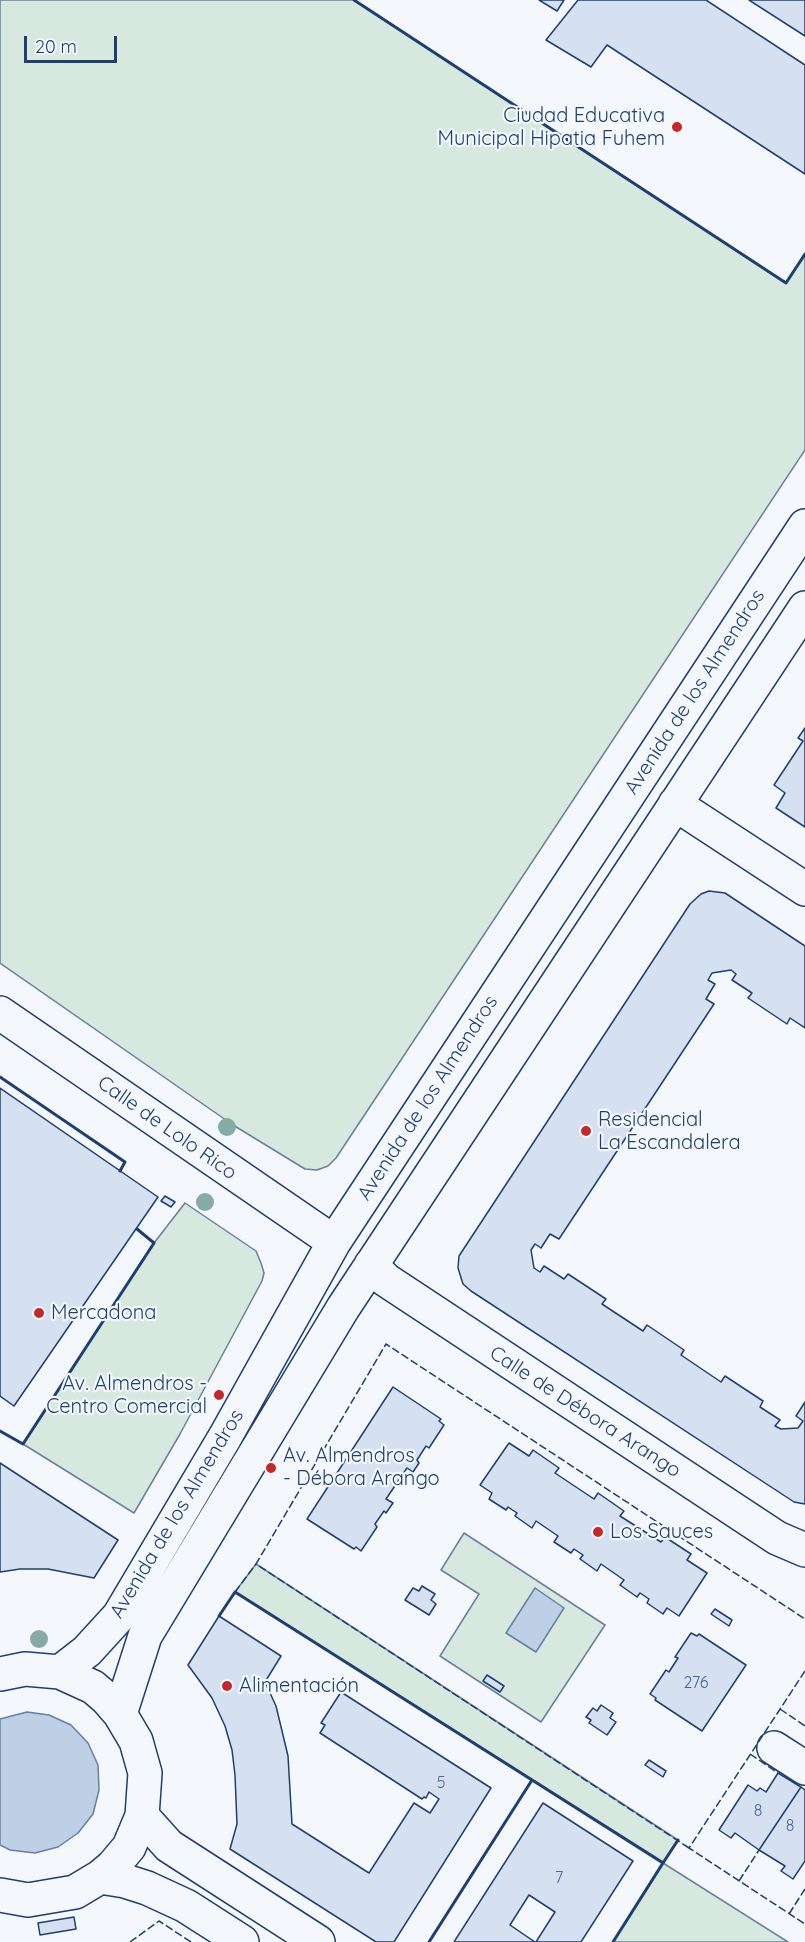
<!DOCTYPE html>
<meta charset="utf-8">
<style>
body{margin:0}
#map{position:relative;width:805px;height:1942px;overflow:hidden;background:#f4f7fb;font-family:Quicksand,sans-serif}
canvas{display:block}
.scale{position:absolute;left:24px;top:36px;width:93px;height:27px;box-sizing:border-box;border:3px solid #1d3f73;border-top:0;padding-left:8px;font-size:18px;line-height:21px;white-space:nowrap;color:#1d3f73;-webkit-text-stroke:4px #f4f7fb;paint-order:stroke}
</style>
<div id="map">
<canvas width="805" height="1942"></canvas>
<div class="scale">20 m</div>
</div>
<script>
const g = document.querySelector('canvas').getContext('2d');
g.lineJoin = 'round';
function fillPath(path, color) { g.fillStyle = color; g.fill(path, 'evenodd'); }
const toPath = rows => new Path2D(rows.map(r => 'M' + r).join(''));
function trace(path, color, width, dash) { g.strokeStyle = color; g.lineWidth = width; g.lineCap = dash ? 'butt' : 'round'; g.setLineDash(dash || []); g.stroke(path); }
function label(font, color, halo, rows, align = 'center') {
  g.font = font + ' Quicksand,sans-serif'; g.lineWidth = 4.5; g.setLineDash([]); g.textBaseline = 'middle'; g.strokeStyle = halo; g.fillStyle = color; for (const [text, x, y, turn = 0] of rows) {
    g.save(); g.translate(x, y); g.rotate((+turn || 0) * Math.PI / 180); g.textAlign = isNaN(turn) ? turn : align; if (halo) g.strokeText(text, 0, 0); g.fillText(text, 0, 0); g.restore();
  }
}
const green = toPath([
 [0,0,354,0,786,283,805,254,805,450,336,1158,328,1166,317,1170,305,1169,233,1125,0,963,0,0],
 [185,1203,256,1251,261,1263,264,1273,262,1281,180,1434,134,1513,23,1444,154,1243,185,1203],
 [464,1533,605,1625,541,1722,440,1656,479,1594,441,1570,464,1533],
 [256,1564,678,1840,663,1863,788,1942,613,1942,663,1862,235,1592,256,1564]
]);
const water = toPath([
 [535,1588,564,1608,536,1652,506,1633,535,1588],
 [27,1712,49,1715,71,1725,88,1743,98,1765,99,1790,93,1814,78,1833,58,1847,35,1853,10,1850,0,1845,0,1719,27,1712]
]);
const building = toPath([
 [539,0,564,0,557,11,539,0],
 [578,0,706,0,805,65,805,174,607,45,591,67,546,40,578,0],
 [749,0,805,0,805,36,749,0],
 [805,728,805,827,776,808,785,793,774,785,803,741,798,738,805,728],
 [709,891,725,893,805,946,805,1028,790,1018,787,1024,748,998,752,993,732,980,736,974,731,970,712,973,708,980,715,984,706,999,714,1004,559,1239,550,1234,541,1248,535,1244,531,1250,534,1268,540,1272,544,1266,564,1279,568,1274,606,1299,602,1304,643,1331,647,1325,684,1350,681,1355,721,1382,725,1376,763,1401,760,1407,780,1420,775,1426,781,1429,798,1428,803,1421,796,1416,805,1402,805,1504,794,1502,788,1498,471,1291,463,1284,458,1268,459,1256,690,904,701,894,709,891],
 [0,1088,158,1197,14,1406,0,1396,0,1088],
 [165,1196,175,1202,171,1207,161,1201,165,1196],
 [393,1387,441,1419,439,1421,444,1425,429,1448,426,1446,417,1460,419,1463,413,1472,407,1468,386,1499,393,1503,386,1513,384,1511,375,1524,377,1527,361,1551,356,1547,354,1549,307,1519,393,1387],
 [509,1443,529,1456,533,1450,559,1468,555,1473,594,1499,598,1493,624,1511,620,1516,661,1542,665,1537,691,1554,687,1560,707,1573,679,1616,667,1608,663,1614,647,1603,649,1599,640,1593,637,1597,620,1585,624,1580,601,1564,597,1571,580,1559,583,1555,574,1549,571,1553,554,1542,558,1536,536,1521,532,1528,515,1516,517,1513,508,1507,506,1510,489,1499,492,1493,480,1485,509,1443],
 [0,1463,118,1540,94,1578,48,1569,20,1569,0,1572,0,1463],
 [422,1586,435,1594,431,1600,436,1604,429,1615,405,1600,413,1588,419,1591,422,1586],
 [715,1609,732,1620,729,1626,711,1614,715,1609],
 [219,1616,281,1656,265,1682,276,1706,288,1756,292,1824,369,1873,414,1803,430,1813,439,1799,429,1792,426,1798,424,1797,422,1799,320,1733,325,1725,321,1723,341,1692,491,1788,394,1942,376,1942,230,1849,237,1824,235,1775,232,1750,225,1726,212,1698,188,1665,219,1616],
 [691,1633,697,1636,699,1634,746,1665,702,1731,655,1700,656,1698,650,1694,666,1670,669,1672,678,1658,675,1657,691,1633],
 [487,1675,504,1686,500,1692,483,1681,487,1675],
 [601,1705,613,1713,610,1718,616,1722,607,1735,589,1723,591,1720,586,1717,593,1708,597,1711,601,1705],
 [649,1760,666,1771,663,1777,645,1765,649,1760],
 [778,1773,801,1787,759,1850,735,1833,731,1838,719,1830,748,1785,757,1791,760,1788,766,1792,778,1773],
 [801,1787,805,1790,805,1861,793,1879,781,1871,785,1866,759,1850,801,1787],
 [543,1803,633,1861,581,1942,536,1942,555,1912,529,1895,510,1925,535,1942,454,1942,543,1803],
 [74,1917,76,1929,40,1935,38,1923,74,1917]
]);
const minor = toPath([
 [675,804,805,889],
 [0,1013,334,1242],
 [371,1265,386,1280,777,1538,805,1550],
 [60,1672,87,1651,119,1616,225,1437,334,1242,805,526],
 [0,1674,25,1669,60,1672,93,1687,106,1698,120,1714,136,1741,145,1773,142,1816,129,1847,113,1866,100,1877,75,1892,28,1900,0,1895],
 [120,1714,145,1636,343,1308,805,608],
 [774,1748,805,1768],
 [142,1816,169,1846,318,1942],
 [100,1877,125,1881,147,1888,186,1906,242,1942]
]);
const fence = toPath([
 [235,1592,256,1564],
 [805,1671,689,1848,805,1924],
 [780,1709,805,1726],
 [750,1754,778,1773],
 [689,1848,256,1564,386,1344,805,1619],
 [739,1881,759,1850],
 [789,1914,805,1889],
 [130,1942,159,1921,191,1942]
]);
const wall = toPath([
 [354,0,786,283,805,254],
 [0,1077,125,1162,120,1171],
 [0,1431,23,1444,154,1243,137,1229],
 [219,1616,235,1592,532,1780,429,1942],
 [532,1780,663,1863,613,1942],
 [663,1863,678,1840]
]);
const trees = [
 [227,1127],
 [205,1202],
 [39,1639]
];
const markers = [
 [677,127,6,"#c62828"],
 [586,1131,6,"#c62828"],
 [39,1313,6,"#c62828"],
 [219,1395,6,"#c62828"],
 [271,1468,6,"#c62828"],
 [598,1532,6,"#c62828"],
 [227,1686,6,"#c62828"]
];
const numberNames = [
 ["276",696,1683],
 ["5",441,1783],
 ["8",758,1811],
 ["8",790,1826],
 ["7",559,1878]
];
const poiNames = [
 ["Ciudad Educativa",665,116,"right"],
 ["Municipal Hipatia Fuhem",665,139,"right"],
 ["Residencial",598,1120],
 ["La Escandalera",598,1143],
 ["Mercadona",51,1313],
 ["Av. Almendros -",207,1384,"right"],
 ["Centro Comercial",207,1407,"right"],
 ["Av. Almendros",283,1456],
 ["- Débora Arango",283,1479],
 ["Los Sauces",610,1532],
 ["Alimentación",239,1686]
];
const streetNames = [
 ["Avenida de los Almendros",695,692,-57],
 ["Avenida de los Almendros",428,1098,-57],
 ["Calle de Lolo Rico",167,1128,35],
 ["Calle de Débora Arango",585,1412,33],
 ["Avenida de los Almendros",177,1514,-59]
];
fillPath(green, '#d7e8df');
trace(green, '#687fa3', 1.5);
fillPath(water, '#bed0e5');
trace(water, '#687fa3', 1.5);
fillPath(building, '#d5e0f0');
trace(building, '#1d3f73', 1.5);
trace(minor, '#1d3f73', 36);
trace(minor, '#f4f7fb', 33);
trace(fence, '#1d3f73', 1.5, [8, 3]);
trace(wall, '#1d3f73', 3);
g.fillStyle = '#86aba6';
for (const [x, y] of trees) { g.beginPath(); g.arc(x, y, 9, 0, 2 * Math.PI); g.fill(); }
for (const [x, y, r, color] of markers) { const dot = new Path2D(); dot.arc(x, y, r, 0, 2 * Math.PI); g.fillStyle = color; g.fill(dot); trace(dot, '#f4f7fb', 2); }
label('16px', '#4b6792', null, numberNames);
label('20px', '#1d3f73', '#f4f7fb', poiNames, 'left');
label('20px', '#1d3f73', '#f4f7fb', streetNames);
</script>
